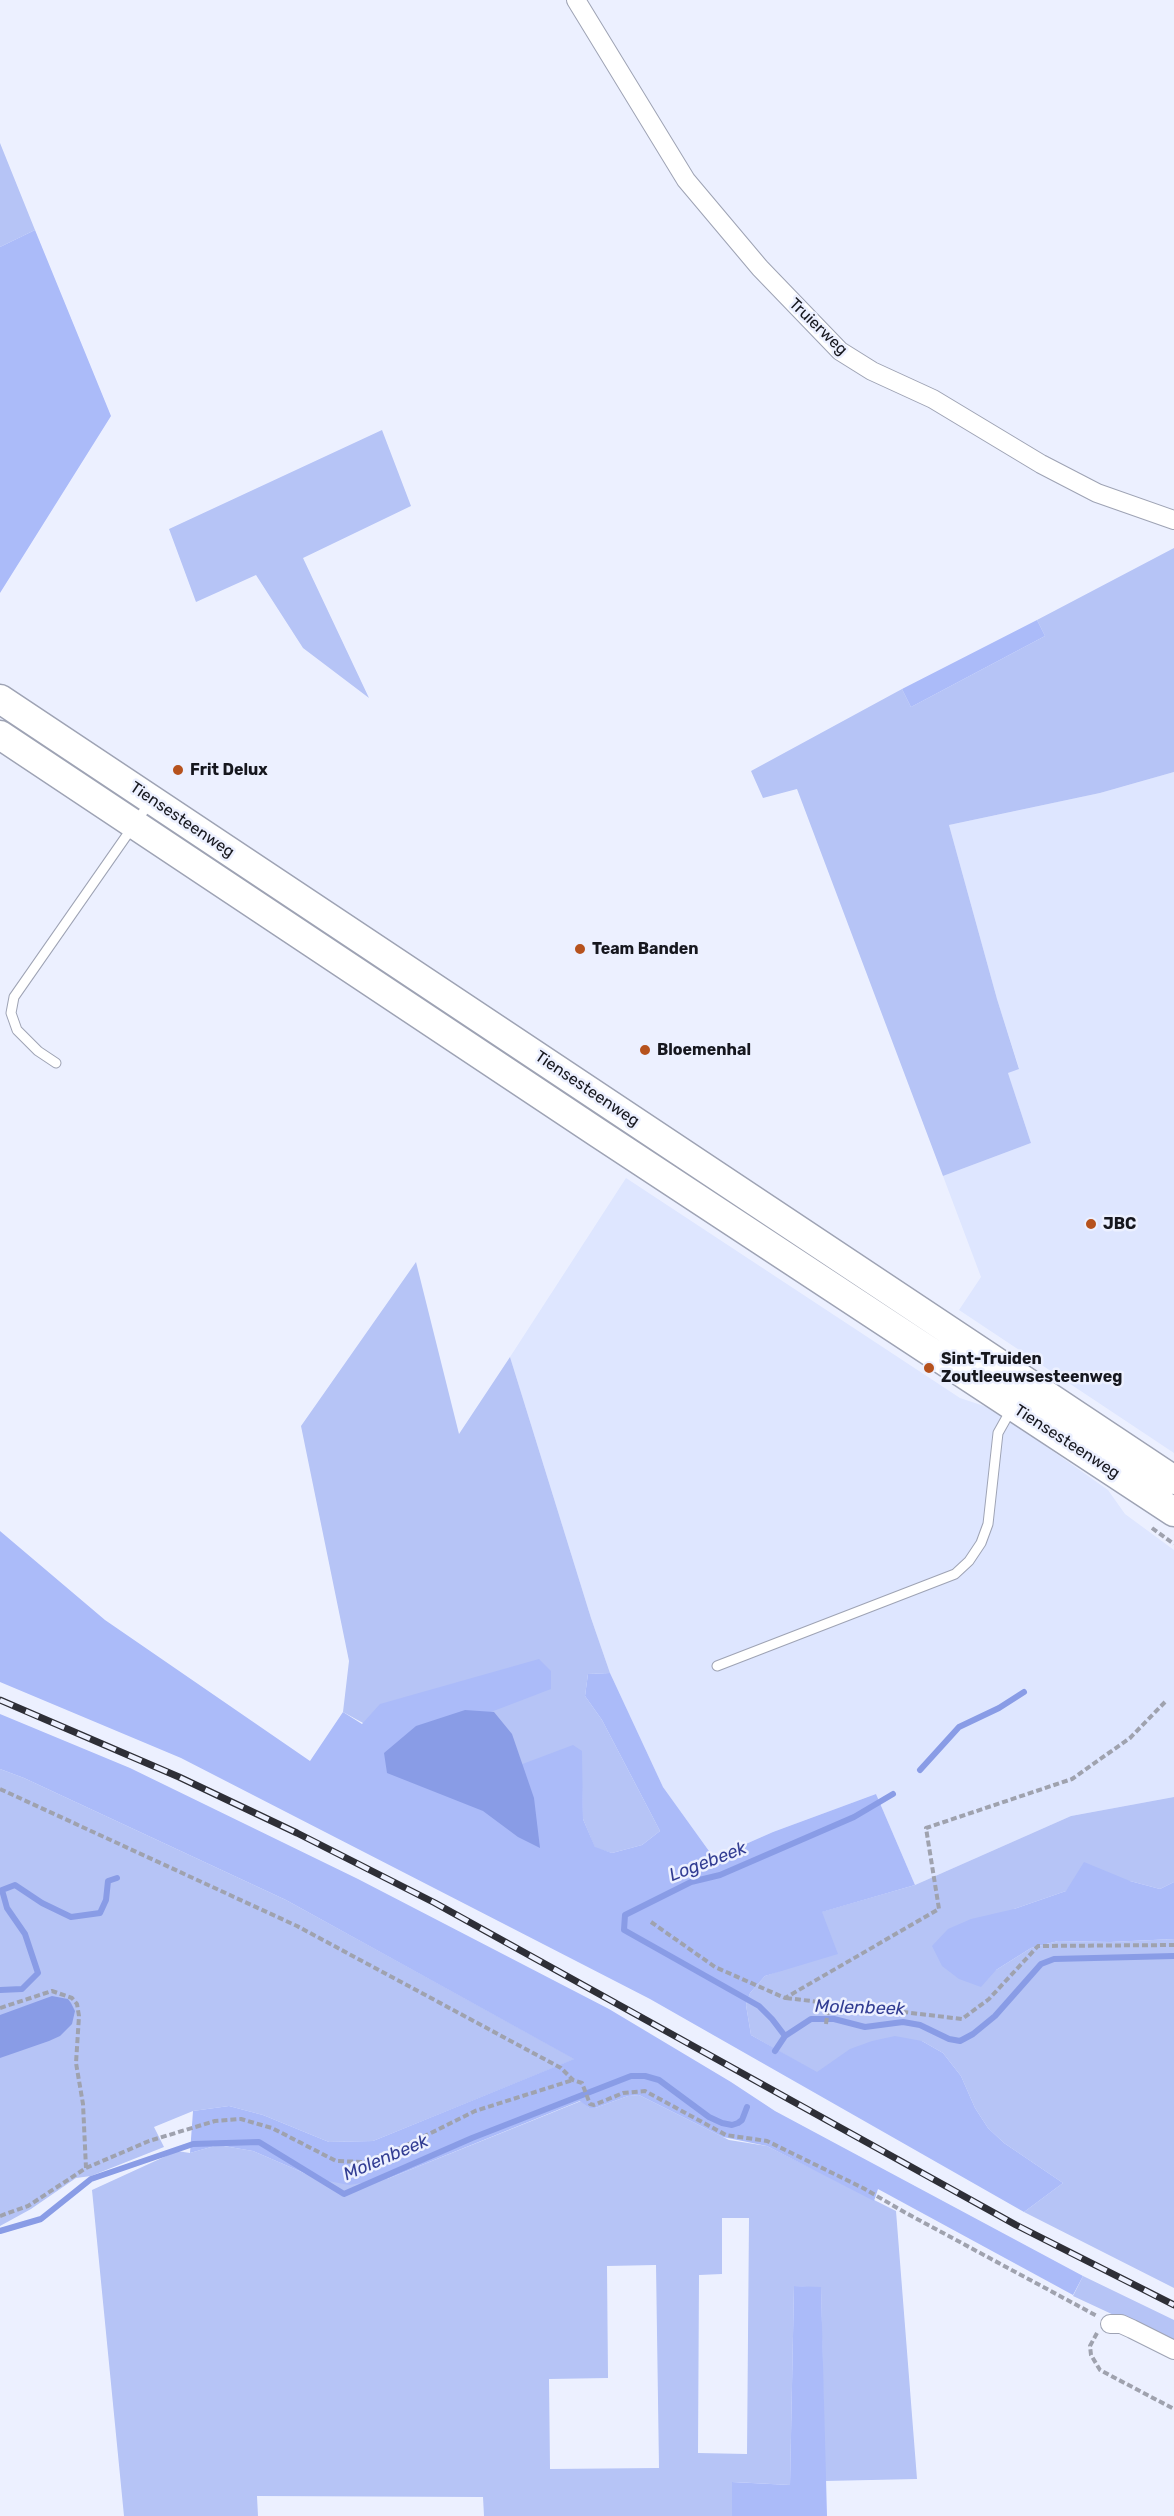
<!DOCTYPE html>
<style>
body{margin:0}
canvas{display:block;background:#ecf0ff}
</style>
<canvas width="1174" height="2516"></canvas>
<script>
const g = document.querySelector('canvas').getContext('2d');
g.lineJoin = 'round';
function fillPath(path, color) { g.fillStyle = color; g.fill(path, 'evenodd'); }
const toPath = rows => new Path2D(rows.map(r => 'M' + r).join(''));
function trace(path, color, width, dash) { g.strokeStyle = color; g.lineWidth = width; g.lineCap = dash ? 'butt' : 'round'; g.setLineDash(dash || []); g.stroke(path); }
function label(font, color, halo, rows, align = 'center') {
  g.font = font + ' Rubik,sans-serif'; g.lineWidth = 5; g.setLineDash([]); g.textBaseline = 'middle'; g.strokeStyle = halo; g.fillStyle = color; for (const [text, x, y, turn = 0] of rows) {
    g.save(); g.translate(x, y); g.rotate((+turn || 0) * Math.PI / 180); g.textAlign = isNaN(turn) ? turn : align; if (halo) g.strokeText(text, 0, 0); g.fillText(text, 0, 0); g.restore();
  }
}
const built = toPath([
 [1174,772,1174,1453,959,1310,981,1277,943,1176,1031,1143,1008,1073,1019,1068,997,999,949,825,1100,793],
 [626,1178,960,1398,993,1409,1108,1490,1125,1514,1174,1550,1174,1797,1071,1816,915,1885,876,1794,773,1832,714,1858,663,1787,610,1673,591,1618,510,1357]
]);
const green = toPath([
 [0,143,35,230,0,247],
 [382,430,411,506,303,558,369,698,303,648,256,575,196,602,169,529],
 [1174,548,1174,772,1100,793,949,825,997,999,1019,1069,1008,1073,1031,1143,943,1176,797,789,763,798,751,771,902,689,911,707,1045,636,1037,620],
 [416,1262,459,1434,510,1357,591,1618,610,1673,588,1674,585,1696,602,1720,660,1831,642,1845,612,1853,595,1848,583,1819,582,1787,472,1783,343,1712,349,1661,301,1426],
 [0,1769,24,1778,286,1900,575,2059,373,2141,329,2142,263,2115,229,2106,193,2111,154,2127,164,2147,91,2176,76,2178,31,2209,0,2226],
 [1174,1797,1174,1882,1160,1889,1130,1881,1066,1891,1014,1909,996,1970,1031,1948,1058,1941,1110,1942,1174,1939,1174,2288,1024,2212,1063,2183,1004,2143,988,2128,975,2108,961,2076,943,2053,922,2041,817,2073,751,2035,746,2005,750,1993,765,1976,788,1968,821,1912,915,1885,1071,1816],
 [639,2095,729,2140,767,2146,896,2211,917,2479,825,2481,821,2288,794,2286,790,2485,733,2482,732,2516,484,2516,483,2497,257,2496,258,2516,124,2516,92,2190,177,2151,190,2153,218,2145,253,2151,318,2179,387,2179,581,2101,589,2108,595,2108,628,2096],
 [722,2218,749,2218,747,2454,698,2453,699,2275,722,2274],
 [656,2265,659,2468,550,2469,549,2379,608,2378,607,2266],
 [1083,2276,1174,2320,1174,2343,1073,2296]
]);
const forest = toPath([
 [35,230,111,416,0,593,0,247],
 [1037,620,1045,636,911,707,902,689],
 [0,1531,105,1620,310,1761,343,1712,362,1724,380,1704,539,1659,551,1671,551,1689,457,1725,472,1783,573,1745,582,1751,583,1819,595,1847,612,1853,642,1845,660,1831,602,1720,585,1696,588,1674,610,1673,663,1787,714,1858,773,1832,876,1794,915,1885,822,1912,838,1954,765,1976,750,1993,746,2005,751,2035,817,2072,850,2049,872,2041,895,2036,922,2041,943,2053,961,2076,975,2108,988,2128,1004,2143,1063,2183,1024,2212,650,1999,181,1758,0,1682],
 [0,1714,130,1768,358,1879,609,2009,731,2082,775,2111,1083,2276,1073,2295,878,2189,874,2201,767,2146,723,2137,639,2095,628,2096,595,2108,589,2108,580,2101,387,2179,349,2185,318,2179,253,2151,218,2145,190,2153,193,2111,229,2106,263,2115,329,2142,373,2141,574,2059,286,1900,24,1778,0,1769],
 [1084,1862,1130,1881,1160,1889,1174,1882,1174,1939,1110,1942,1058,1941,1031,1948,996,1970,981,1987,959,1979,942,1966,932,1946,948,1929,971,1919,1014,1909,1066,1891],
 [794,2286,821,2287,827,2516,732,2516,732,2482,790,2485]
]);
const water = toPath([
 [465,1710,494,1712,512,1734,534,1798,540,1848,518,1837,483,1811,387,1773,384,1753,416,1726],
 [52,1996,68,1999,71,2003,75,2011,72,2024,60,2036,49,2041,0,2058,0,2015]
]);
const stream = toPath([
 [920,1770,959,1727,999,1708,1024,1692],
 [0,1990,22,1989,38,1973,25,1934,7,1908,2,1890,15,1885,42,1903,71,1917,100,1913,106,1900,108,1881,117,1878],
 [785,2036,772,2019,759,2006,624,1930,625,1915,691,1882,720,1875,854,1817,893,1794],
 [775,2051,785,2036,811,2019,834,2019,865,2027,903,2022,920,2025,949,2039,960,2041,973,2034,995,2016,1041,1964,1054,1959,1174,1956],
 [0,2231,41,2219,91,2179,193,2144,259,2142,344,2194,472,2138,631,2076,645,2076,659,2080,709,2117,722,2123,732,2125,738,2123,742,2120,747,2107]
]);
const path = toPath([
 [1152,1528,1174,1544],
 [0,1789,297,1926,561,2068,573,2080,582,2083,590,2104,594,2105,623,2093,645,2091,726,2135,767,2141,863,2188,906,2213,1097,2316],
 [651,1922,715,1967,785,1998,939,1909,926,1828,1072,1779,1130,1738,1165,1702],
 [786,1998,962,2019,989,1999,1038,1946,1174,1945],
 [0,2008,52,1991,72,1998,77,2004,79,2016,76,2063,83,2104,86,2168],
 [826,2024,828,2010],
 [0,2216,28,2206,86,2168,149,2141,215,2121,241,2119,272,2128,336,2161,365,2162,403,2147,475,2111,573,2080],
 [1097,2333,1090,2346,1091,2355,1100,2370,1174,2409]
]);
const service = toPath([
 [56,1063,38,1051,17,1030,11,1013,14,997,150,802],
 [717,1666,955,1574,969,1561,981,1543,988,1524,998,1433,1012,1408]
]);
const minor = toPath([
 [576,0,686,180,760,268,840,351,872,371,933,399,1041,464,1097,493,1174,520],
 [1110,2324,1121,2324,1132,2329,1174,2350]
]);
const primary = toPath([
 [0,699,1174,1480],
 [0,735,598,1133,1174,1512]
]);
const rail = toPath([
 [0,1700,179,1777,297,1833,435,1903,1016,2225,1174,2305]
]);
const markers = [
 [178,770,6,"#b6521d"],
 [580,949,6,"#b6521d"],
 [645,1050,6,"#b6521d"],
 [1091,1224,6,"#b6521d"],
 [929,1368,6,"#b6521d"]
];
const streetNames = [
 ["Truierweg",818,327,44],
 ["Tiensesteenweg",182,820,34],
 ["Tiensesteenweg",587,1089,34],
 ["Tiensesteenweg",1067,1442,33]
];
const poiNames = [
 ["Frit Delux",190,770],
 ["Team Banden",592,949],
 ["Bloemenhal",657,1050],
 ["JBC",1103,1224],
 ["Sint-Truiden",941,1359],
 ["Zoutleeuwsesteenweg",941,1377]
];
const waterNames = [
 ["Logebeek",708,1862,-21],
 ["Molenbeek",860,2008,2],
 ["Molenbeek",386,2158,-23]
];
fillPath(built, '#dee6ff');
fillPath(green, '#b6c4f6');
fillPath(forest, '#abbbf9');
fillPath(water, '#899ce6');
trace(stream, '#899ce6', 6);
trace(service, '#9ea3b4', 11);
trace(minor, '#9ea3b4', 20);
trace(primary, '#9ea3b4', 31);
trace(path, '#9fa2ae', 4, [6, 3]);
trace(service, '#fff', 9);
trace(minor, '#fff', 18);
trace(primary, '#fff', 28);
trace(rail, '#2e2f37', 7);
trace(rail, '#ecf0ff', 4.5, [14]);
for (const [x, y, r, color] of markers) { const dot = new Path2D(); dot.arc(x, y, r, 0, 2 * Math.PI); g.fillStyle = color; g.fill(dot); trace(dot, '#ecf0ff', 2); }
label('16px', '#16171e', '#ecf0ff', streetNames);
label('bold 16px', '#16171e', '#ecf0ff', poiNames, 'left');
label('italic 18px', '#323d93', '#ecf0ff', waterNames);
</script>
